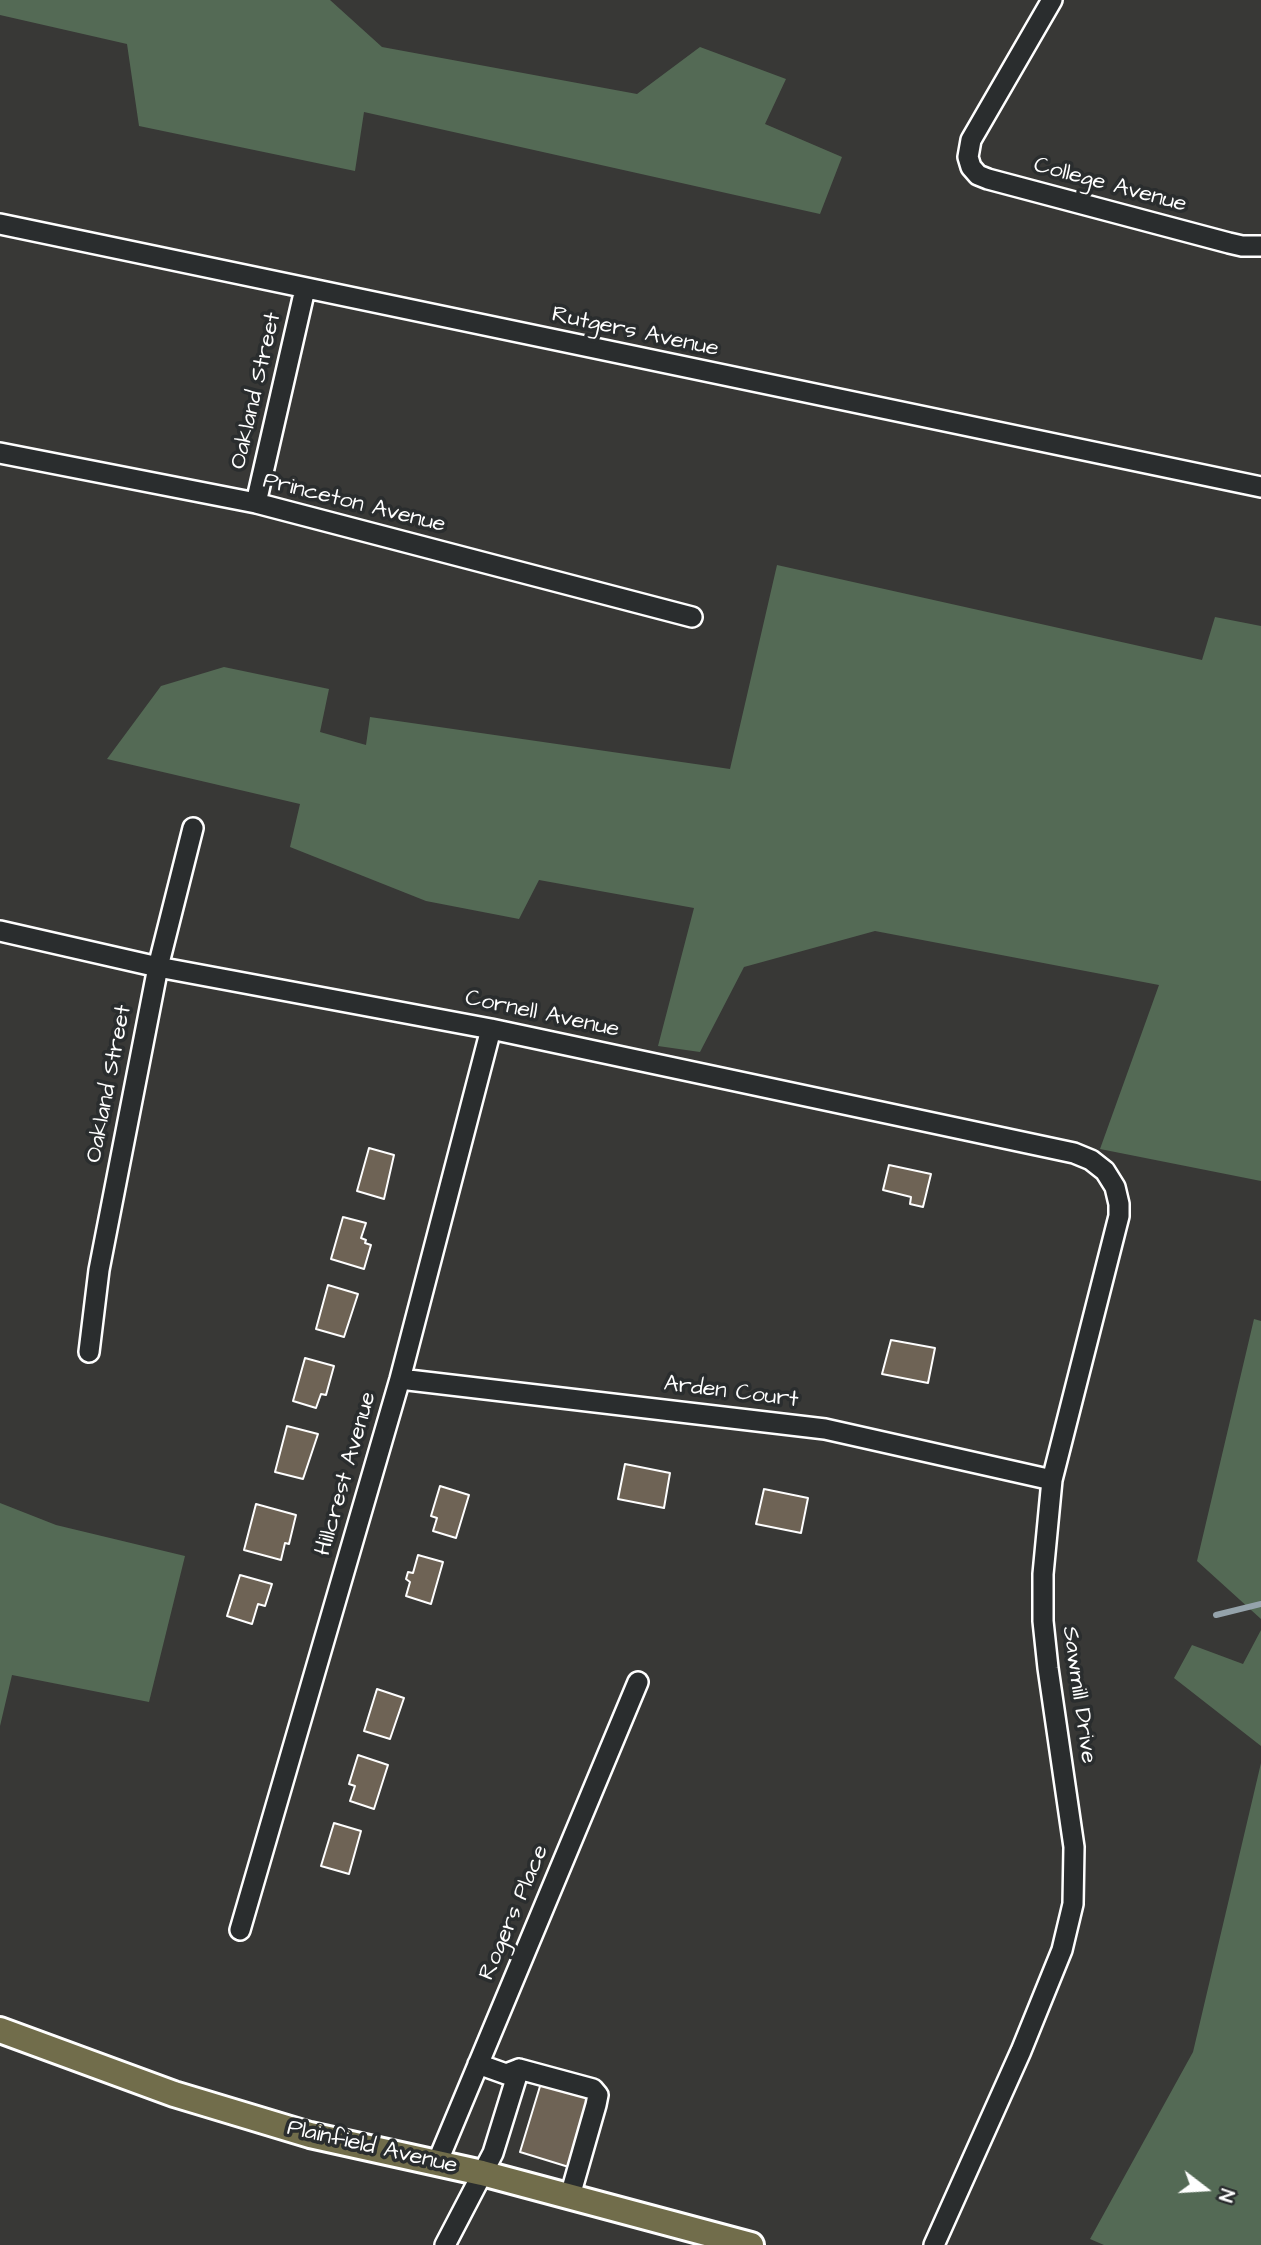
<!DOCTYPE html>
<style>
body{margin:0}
#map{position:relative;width:1261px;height:2245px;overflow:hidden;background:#383836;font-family:"Architects Daughter",sans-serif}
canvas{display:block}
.north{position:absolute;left:1170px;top:2154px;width:70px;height:70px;-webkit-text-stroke:5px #2a2d2e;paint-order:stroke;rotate:107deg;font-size:19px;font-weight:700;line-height:28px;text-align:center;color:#fff}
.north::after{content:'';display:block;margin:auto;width:24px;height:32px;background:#fff;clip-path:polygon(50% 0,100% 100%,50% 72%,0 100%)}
</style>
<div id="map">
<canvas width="1261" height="2245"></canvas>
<div class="north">N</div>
</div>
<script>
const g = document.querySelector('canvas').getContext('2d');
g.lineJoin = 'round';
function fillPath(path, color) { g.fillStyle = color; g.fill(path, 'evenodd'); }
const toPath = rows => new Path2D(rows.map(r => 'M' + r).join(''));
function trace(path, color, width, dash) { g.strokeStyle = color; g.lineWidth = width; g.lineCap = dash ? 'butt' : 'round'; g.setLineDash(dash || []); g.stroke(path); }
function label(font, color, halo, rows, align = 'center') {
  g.font = font + ' "Architects Daughter",sans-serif'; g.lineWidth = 7; g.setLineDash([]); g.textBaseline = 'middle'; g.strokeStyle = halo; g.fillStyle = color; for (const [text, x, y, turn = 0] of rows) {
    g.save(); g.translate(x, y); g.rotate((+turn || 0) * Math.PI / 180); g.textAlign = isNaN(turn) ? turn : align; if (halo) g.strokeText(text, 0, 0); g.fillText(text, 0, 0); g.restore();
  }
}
const green = toPath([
 [0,0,330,0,382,47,637,94,700,47,786,79,765,124,842,157,820,214,364,112,355,171,139,126,127,44,0,15],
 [777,565,1202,660,1215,617,1261,626,1261,1181,1100,1149,1159,985,875,931,744,967,700,1052,658,1046,694,908,539,880,519,919,426,901,290,847,300,804,107,759,161,686,224,667,329,689,320,732,366,745,370,717,730,769],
 [1254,1319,1261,1321,1261,1619,1197,1561],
 [0,1503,56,1525,185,1556,149,1702,12,1675,0,1726],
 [1261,1630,1261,1746,1174,1678,1192,1645,1243,1664],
 [1261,1763,1261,2245,1104,2245,1090,2239,1193,2052]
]);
const stream = toPath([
 [1216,1615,1261,1604]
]);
const building = toPath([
 [369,1148,394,1155,384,1199,357,1191,369,1148],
 [889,1165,931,1174,923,1207,910,1204,911,1197,883,1190,889,1165],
 [343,1217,366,1223,361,1238,366,1240,365,1243,371,1245,364,1269,331,1259,343,1217],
 [328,1285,358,1294,344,1337,316,1329,328,1285],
 [891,1340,935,1348,928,1383,882,1374,891,1340],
 [305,1358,334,1366,326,1395,321,1394,316,1408,293,1401,305,1358],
 [287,1426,318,1434,303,1479,275,1472,287,1426],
 [625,1464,670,1473,664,1508,618,1499,625,1464],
 [440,1486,469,1495,456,1538,433,1531,437,1518,431,1516,440,1486],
 [764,1489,808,1498,801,1533,756,1524,764,1489],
 [256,1504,296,1515,289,1544,285,1543,281,1560,244,1550,256,1504],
 [418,1555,443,1562,431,1604,406,1596,410,1582,406,1579,408,1572,413,1573,418,1555],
 [240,1575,272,1584,265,1606,258,1604,252,1624,227,1616,240,1575],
 [377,1689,404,1698,390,1739,364,1731,377,1689],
 [358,1755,388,1765,374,1809,350,1801,355,1786,349,1784,358,1755],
 [334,1823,361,1831,349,1874,321,1866,334,1823],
 [541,2083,593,2098,572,2168,520,2152,541,2083]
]);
const minor = toPath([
 [1052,0,971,140,968,157,971,167,978,175,988,179,1229,243,1242,246,1261,246],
 [0,224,1261,487],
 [0,453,256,503,692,617],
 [256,503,305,289],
 [0,931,158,967,491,1029,1074,1153,1091,1160,1105,1171,1115,1187,1119,1204,1119,1216,1052,1480,1043,1574,1043,1621,1048,1668,1074,1847,1073,1904,1062,1950,1021,2051,934,2245],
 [89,1352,99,1270,158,967,193,828],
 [400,1379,825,1429,1052,1480],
 [240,1930,400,1379,491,1029],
 [478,2064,506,2074,519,2069,593,2089,598,2095,596,2105,570,2196],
 [437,2163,638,1682],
 [445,2245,493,2153,519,2069]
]);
const major = toPath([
 [0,2030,174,2094,310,2135,482,2173,751,2245]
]);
const streetNames = [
 ["College Avenue",1110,186,15],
 ["Rutgers Avenue",635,333,12],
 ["Oakland Street",257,391,-77],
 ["Princeton Avenue",354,504,14],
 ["Cornell Avenue",542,1015,12],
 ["Oakland Street",110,1084,-79],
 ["Arden Court",731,1393,7],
 ["Hillcrest Avenue",347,1474,-74],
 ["Sawmill Drive",1078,1695,82],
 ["Rogers Place",515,1913,-67],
 ["Plainfield Avenue",372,2148,13]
];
fillPath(green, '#546a55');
trace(stream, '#95a3ab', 6);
fillPath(building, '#6e6355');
trace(building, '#fff', 2);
trace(minor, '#fff', 24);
trace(major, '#fff', 30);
trace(minor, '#2a2d2e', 19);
trace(major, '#716d4b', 24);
label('23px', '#fff', '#2a2d2e', streetNames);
</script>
